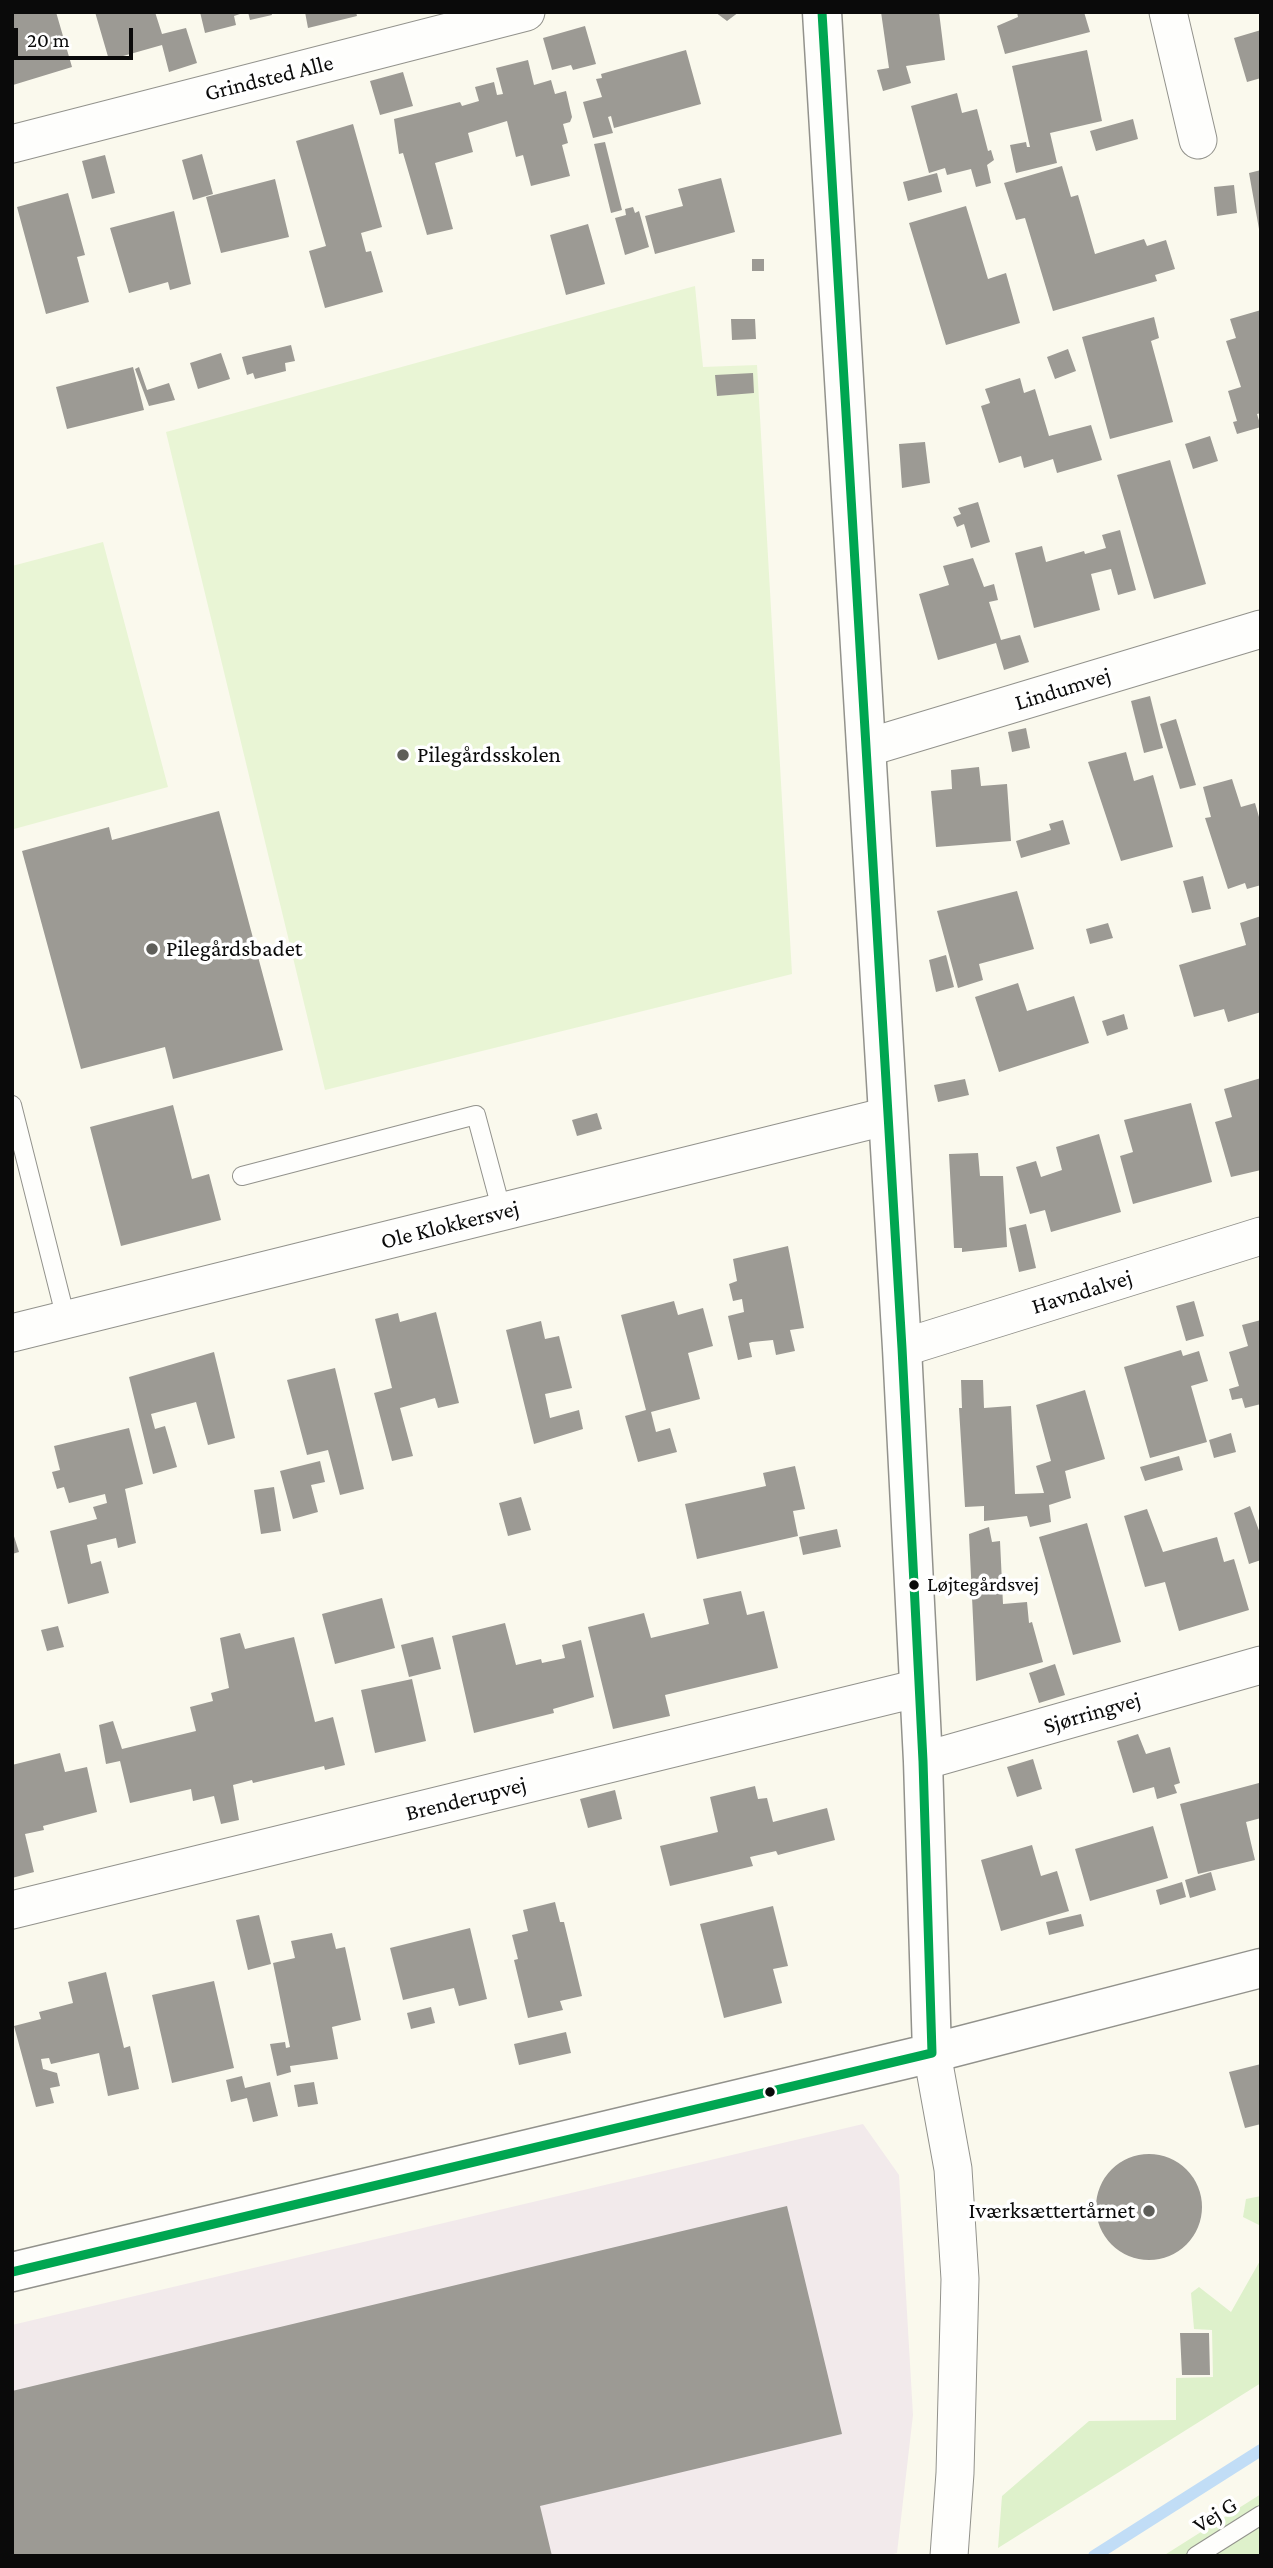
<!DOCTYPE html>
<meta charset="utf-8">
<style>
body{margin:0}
#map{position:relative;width:1273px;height:2568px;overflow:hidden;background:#faf9ed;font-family:"Crimson Pro",serif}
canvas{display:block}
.frame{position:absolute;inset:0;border:14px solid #0a0a0a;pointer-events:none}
.scale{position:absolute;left:14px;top:28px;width:119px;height:32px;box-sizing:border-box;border:4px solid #0a0a0a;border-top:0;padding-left:9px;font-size:21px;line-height:24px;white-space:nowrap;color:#0a0a0a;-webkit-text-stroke:5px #fff;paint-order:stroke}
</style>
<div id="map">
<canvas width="1273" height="2568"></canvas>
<div class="frame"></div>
<div class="scale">20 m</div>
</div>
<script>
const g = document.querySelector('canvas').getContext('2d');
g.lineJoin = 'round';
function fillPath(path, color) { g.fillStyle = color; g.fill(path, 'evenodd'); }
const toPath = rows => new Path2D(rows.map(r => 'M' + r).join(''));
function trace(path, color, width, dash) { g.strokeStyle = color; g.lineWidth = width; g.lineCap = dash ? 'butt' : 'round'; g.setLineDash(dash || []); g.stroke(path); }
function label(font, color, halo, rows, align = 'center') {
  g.font = font + ' "Crimson Pro",serif'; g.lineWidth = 7; g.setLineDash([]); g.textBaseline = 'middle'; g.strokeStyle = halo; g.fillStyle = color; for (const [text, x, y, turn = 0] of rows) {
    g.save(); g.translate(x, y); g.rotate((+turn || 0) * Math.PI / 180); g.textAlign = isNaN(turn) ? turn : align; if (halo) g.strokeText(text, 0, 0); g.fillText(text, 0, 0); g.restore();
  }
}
const industrial = toPath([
 [863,2124,899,2175,913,2415,897,2553,884,2556,12,2556,12,2325]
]);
const green = toPath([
 [1261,2196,1261,2226,1243,2217,1246,2199],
 [1261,2259,1261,2383,998,2548,1002,2496,1089,2421,1176,2420,1176,2378,1213,2377,1212,2330,1194,2329,1191,2293,1199,2287,1231,2312],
 [1261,2494,1261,2556,1163,2556]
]);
const pitch = toPath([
 [695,286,703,367,757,365,792,974,325,1090,166,432],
 [103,542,168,787,14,829,12,566]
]);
const stream = toPath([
 [1094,2556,1261,2450]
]);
const building = toPath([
 [12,12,56,12,72,67,13,85],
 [95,12,155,12,162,34,186,28,197,63,169,72,162,45,109,60],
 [200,12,243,12,243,13,234,16,236,25,205,33],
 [248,12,271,12,272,15,250,20],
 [305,12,356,12,357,16,308,28],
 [715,12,739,12,727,21],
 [881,12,939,12,945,60,906,66,911,83,883,91,877,70,889,68],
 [1017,12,1084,12,1090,32,1005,54,997,26,1018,17],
 [585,26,596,64,573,70,571,65,552,70,543,38],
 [1261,30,1261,78,1247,82,1234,38],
 [686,50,701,104,614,128,611,116,608,117,613,133,593,138,583,102,602,97,596,79,602,78,601,74],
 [1087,50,1102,121,1050,133,1057,163,1016,173,1010,145,1026,142,1027,147,1030,147,1012,66],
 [528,60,534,85,551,80,555,94,566,91,572,117,570,122,563,124,568,143,562,145,570,176,531,186,523,155,516,157,507,121,468,133,473,152,435,163,453,229,427,235,403,153,399,154,394,119,460,102,462,106,479,101,475,87,494,82,497,95,503,94,496,68],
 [403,72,413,106,380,115,370,81],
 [957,93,962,113,977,109,988,151,991,150,994,160,987,165,991,183,976,187,971,169,947,175,945,168,929,173,911,106],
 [1133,119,1138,139,1096,151,1090,131],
 [353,124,382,227,361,233,366,252,371,251,383,292,325,308,309,251,326,246,296,141],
 [605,142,622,210,611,213,594,144],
 [202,154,213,194,193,200,182,160],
 [105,155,115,193,92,199,82,161],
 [1062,166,1071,197,1078,195,1095,254,1144,239,1147,246,1166,240,1175,269,1155,275,1157,281,1053,311,1025,218,1016,220,1004,183],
 [1261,170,1261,229,1259,229,1249,173],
 [937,173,942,192,908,201,903,182],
 [721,178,735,232,655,254,645,216,683,206,678,189],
 [275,179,289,237,221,253,206,197],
 [1234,185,1237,213,1217,216,1214,187],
 [68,193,85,255,77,257,89,302,46,314,17,207],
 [966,206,988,279,1006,273,1020,323,946,345,909,223],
 [633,207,635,213,639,211,649,247,625,255,615,218,626,215,625,209],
 [174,211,191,284,170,290,168,282,129,293,110,228],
 [588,224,605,284,566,295,550,235],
 [752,259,764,259,764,271,752,271],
 [1261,310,1261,413,1257,414,1261,427,1237,434,1233,422,1237,421,1228,391,1241,387,1226,341,1236,338,1230,319],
 [1154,317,1159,338,1151,341,1173,422,1110,439,1082,337],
 [731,319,755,319,756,339,732,340],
 [291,345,295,361,285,363,286,371,255,379,253,373,247,375,242,357],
 [1068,349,1076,371,1055,379,1047,357],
 [221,353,230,379,198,389,190,363],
 [133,367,144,410,67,429,56,387],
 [139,367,147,390,169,383,175,400,149,406,135,369],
 [753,373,754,393,717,396,715,375],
 [1020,378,1024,393,1035,389,1049,436,1091,425,1102,460,1057,473,1053,459,1024,468,1021,456,999,463,981,406,990,403,985,389],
 [1210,436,1218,461,1193,469,1185,444],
 [925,442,930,483,902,488,899,444],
 [1170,460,1206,584,1154,599,1117,475],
 [978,502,990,542,971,548,964,524,957,527,953,517,961,514,958,508],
 [1120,530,1136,590,1118,595,1111,569,1091,574,1100,610,1034,628,1015,553,1042,546,1046,562,1084,551,1085,554,1106,548,1102,535],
 [973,558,984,587,994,584,998,600,989,602,1001,640,1020,635,1029,662,1004,670,996,643,938,660,919,594,949,585,943,566],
 [1150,696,1163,748,1144,753,1131,701],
 [1176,719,1196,785,1180,789,1160,724],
 [1026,728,1030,748,1012,752,1008,732],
 [1126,752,1134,781,1153,775,1173,847,1121,861,1088,762],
 [979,767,981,786,1007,784,1011,841,936,847,931,791,952,789,951,770],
 [1232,779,1241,807,1255,803,1261,824,1261,885,1247,889,1245,883,1228,889,1205,818,1211,817,1203,787],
 [219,811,283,1050,173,1079,165,1047,81,1069,22,851,109,827,112,840],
 [1063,820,1070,844,1021,858,1016,841,1051,830,1049,824],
 [1203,876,1211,909,1192,913,1183,881],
 [1017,891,1034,949,979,964,983,980,958,988,937,911],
 [1261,916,1261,1012,1228,1022,1224,1009,1194,1017,1179,965,1246,945,1240,923],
 [1108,923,1113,938,1090,944,1086,929],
 [946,955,954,987,936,992,929,960],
 [1018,983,1027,1011,1074,996,1089,1043,999,1072,975,997],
 [1124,1014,1128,1029,1107,1036,1102,1021],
 [1261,1078,1261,1170,1231,1177,1215,1122,1232,1117,1224,1089],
 [965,1079,969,1095,938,1102,934,1085],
 [1191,1103,1212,1182,1133,1204,1120,1156,1133,1152,1124,1120],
 [173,1105,192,1179,209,1174,221,1220,121,1246,90,1127],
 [597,1113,602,1129,577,1136,572,1120],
 [1099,1134,1121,1212,1051,1232,1045,1210,1030,1214,1016,1167,1036,1161,1041,1177,1062,1170,1056,1147],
 [978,1153,980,1176,1003,1176,1007,1247,962,1252,962,1248,954,1248,949,1154],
 [1026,1224,1036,1268,1019,1272,1009,1228],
 [788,1246,804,1328,790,1330,795,1351,776,1355,773,1340,752,1342,749,1343,752,1357,738,1360,728,1316,744,1312,742,1299,733,1301,729,1284,737,1281,733,1259],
 [674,1301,678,1315,703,1308,713,1346,688,1353,700,1399,651,1412,656,1432,670,1428,677,1452,638,1462,625,1416,646,1410,621,1315],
 [1194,1301,1204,1336,1186,1341,1176,1306],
 [436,1312,459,1403,438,1408,435,1398,400,1408,413,1456,392,1461,374,1393,392,1388,375,1319,398,1313,400,1322],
 [1261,1320,1261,1404,1245,1408,1242,1398,1232,1400,1229,1389,1239,1386,1229,1352,1248,1346,1242,1325],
 [541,1321,545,1339,559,1336,572,1388,545,1394,550,1418,579,1410,583,1429,534,1444,506,1330],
 [1181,1350,1183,1356,1199,1351,1208,1381,1191,1386,1207,1442,1150,1458,1124,1367],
 [214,1352,235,1438,208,1445,196,1402,151,1414,155,1429,165,1426,177,1467,153,1474,129,1377],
 [335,1368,364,1489,340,1495,328,1450,307,1455,287,1380],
 [961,1380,983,1380,984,1408,1011,1406,1015,1494,1044,1493,1036,1466,1051,1461,1036,1405,1085,1390,1105,1459,1065,1471,1071,1498,1049,1505,1051,1522,1030,1527,1027,1516,984,1521,984,1506,965,1507,959,1408,962,1408],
 [129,1428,143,1484,125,1489,136,1543,118,1548,116,1538,87,1545,91,1564,101,1561,109,1593,68,1604,50,1531,97,1519,93,1507,107,1503,105,1494,69,1503,64,1487,57,1489,52,1472,60,1470,54,1446],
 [1231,1433,1236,1452,1214,1458,1209,1440],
 [1179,1456,1183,1470,1145,1481,1140,1467],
 [320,1461,325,1482,311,1485,318,1512,293,1519,280,1471],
 [795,1466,805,1509,793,1511,798,1536,697,1559,685,1504,766,1486,763,1473],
 [274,1487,281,1531,261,1534,254,1490],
 [521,1497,531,1530,508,1536,499,1503],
 [1250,1506,1261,1536,1261,1560,1249,1564,1234,1513],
 [1147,1509,1163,1552,1217,1537,1224,1562,1234,1559,1249,1610,1179,1631,1165,1582,1145,1587,1124,1516],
 [1087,1523,1121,1642,1073,1655,1039,1537],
 [989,1527,992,1542,1000,1541,1003,1604,1027,1602,1029,1623,1032,1622,1043,1662,976,1681,969,1534],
 [837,1529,841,1547,803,1555,799,1537],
 [12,1530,19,1552,12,1554],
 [741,1591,747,1615,764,1611,778,1668,665,1695,670,1716,613,1729,588,1627,644,1613,651,1638,709,1624,703,1599],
 [382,1598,395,1648,335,1664,322,1614],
 [505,1623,516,1665,541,1659,542,1663,565,1658,562,1645,581,1640,594,1697,553,1709,554,1713,474,1733,452,1636],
 [58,1626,64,1647,47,1651,41,1630],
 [240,1633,245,1649,294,1637,315,1722,333,1717,345,1765,325,1770,324,1766,253,1783,252,1780,233,1785,239,1820,221,1824,214,1796,193,1801,191,1789,130,1803,120,1761,106,1764,99,1725,113,1721,122,1749,196,1731,190,1707,213,1701,211,1693,229,1688,220,1638],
 [433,1637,441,1669,409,1677,401,1645],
 [1055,1664,1065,1695,1039,1703,1029,1673],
 [412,1679,426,1741,375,1753,361,1690],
 [1138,1734,1146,1754,1170,1747,1180,1783,1174,1785,1177,1793,1157,1799,1154,1787,1133,1793,1117,1741],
 [60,1753,65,1772,87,1767,97,1812,43,1826,44,1830,25,1834,34,1872,12,1878,12,1765],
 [1033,1759,1042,1789,1017,1797,1007,1767],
 [1259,1783,1261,1818,1246,1822,1255,1860,1198,1874,1180,1804],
 [755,1786,758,1799,767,1798,773,1822,827,1808,835,1840,778,1855,776,1851,750,1857,753,1866,670,1886,660,1846,718,1832,710,1797],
 [615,1790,622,1819,588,1828,580,1799],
 [1153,1826,1168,1878,1090,1901,1075,1849],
 [1032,1845,1041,1876,1057,1871,1069,1911,1001,1931,981,1860],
 [1211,1872,1216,1890,1190,1898,1185,1880],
 [1182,1882,1186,1897,1160,1905,1156,1890],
 [555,1902,560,1922,564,1922,582,1996,560,2001,563,2010,528,2018,514,1960,518,1959,512,1935,528,1931,523,1910],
 [773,1906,788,1966,773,1969,782,2003,724,2018,700,1924],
 [1081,1914,1084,1926,1049,1935,1046,1922],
 [259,1915,271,1964,248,1970,236,1920],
 [470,1928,487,1999,459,2006,454,1988,403,2000,390,1948],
 [332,1933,336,1949,345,1947,361,2020,332,2027,338,2059,290,2066,291,2072,277,2076,270,2044,285,2042,286,2048,290,2047,273,1963,295,1958,291,1941],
 [106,1972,124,2048,130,2046,139,2089,108,2096,99,2053,51,2064,49,2058,41,2059,43,2069,57,2073,60,2086,50,2088,54,2103,36,2107,14,2026,41,2019,39,2012,73,2003,68,1982],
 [214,1981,234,2068,172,2083,152,1995],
 [431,2007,435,2023,411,2029,407,2013],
 [566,2032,571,2053,519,2065,514,2044],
 [1261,2064,1261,2124,1245,2128,1229,2072],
 [242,2076,245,2088,270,2082,278,2116,253,2122,247,2098,231,2102,226,2080],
 [314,2082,318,2104,298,2107,294,2085],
 '1096 2207a53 53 0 1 1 106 0a53 53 0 1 1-106 0Z',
 [787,2206,842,2434,540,2506,552,2556,12,2556,12,2391],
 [1180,2333,1209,2333,1210,2375,1182,2375]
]);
const service = toPath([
 [12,1105,66,1319],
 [242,1176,476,1115,502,1212],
 [1196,2556,1261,2515]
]);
const minor = toPath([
 [1168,12,1198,140],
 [12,144,526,12],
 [866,748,1261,629],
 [12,1333,888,1116],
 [902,1348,1261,1236],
 [923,1761,1261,1665],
 [12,1910,919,1688],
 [932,2053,953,2169,960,2279,955,2473,949,2556]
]);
const tertiary = toPath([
 [822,12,902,1348,923,1761,932,2053],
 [12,2272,932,2053,1261,1968]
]);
const bus1 = toPath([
 [12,2272,932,2053,923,1761,902,1348,822,12]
]);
const markers = [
 [403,755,7,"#5e5e59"],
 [152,949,7,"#5e5e59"],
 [914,1585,6,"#0a0a0a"],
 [770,2092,6,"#0a0a0a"],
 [1149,2211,7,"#5e5e59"]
];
const busNames = [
 ["Løjtegårdsvej",927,1585]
];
const streetNames = [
 ["Grindsted Alle",269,78,-14],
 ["Lindumvej",1063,689,-17],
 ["Ole Klokkersvej",450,1225,-14],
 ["Havndalvej",1082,1292,-17],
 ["Sjørringvej",1092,1713,-16],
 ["Brenderupvej",466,1799,-14],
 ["Vej G",1215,2515,-32]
];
const poiNames = [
 ["Pilegårdsskolen",417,755],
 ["Pilegårdsbadet",166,949],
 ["Iværksættertårnet",1135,2211,"right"]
];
fillPath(industrial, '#f2eaeb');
fillPath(green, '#def1cb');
fillPath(pitch, '#e9f5d5');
trace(stream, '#c1ddf6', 12);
fillPath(building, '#9c9a94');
trace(service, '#92928c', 20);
trace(minor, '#92928c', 39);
trace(tertiary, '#92928c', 41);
trace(service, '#fefefc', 18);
trace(minor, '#fefefc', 37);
trace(tertiary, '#fefefc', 38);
trace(bus1, '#00a651', 9);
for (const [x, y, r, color] of markers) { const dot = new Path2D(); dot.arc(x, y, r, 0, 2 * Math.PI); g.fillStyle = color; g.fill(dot); trace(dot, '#fff', 2.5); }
label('21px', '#0a0a0a', '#fff', busNames, 'left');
label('23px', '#0a0a0a', '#fff', streetNames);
label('23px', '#0a0a0a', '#fff', poiNames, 'left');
</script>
